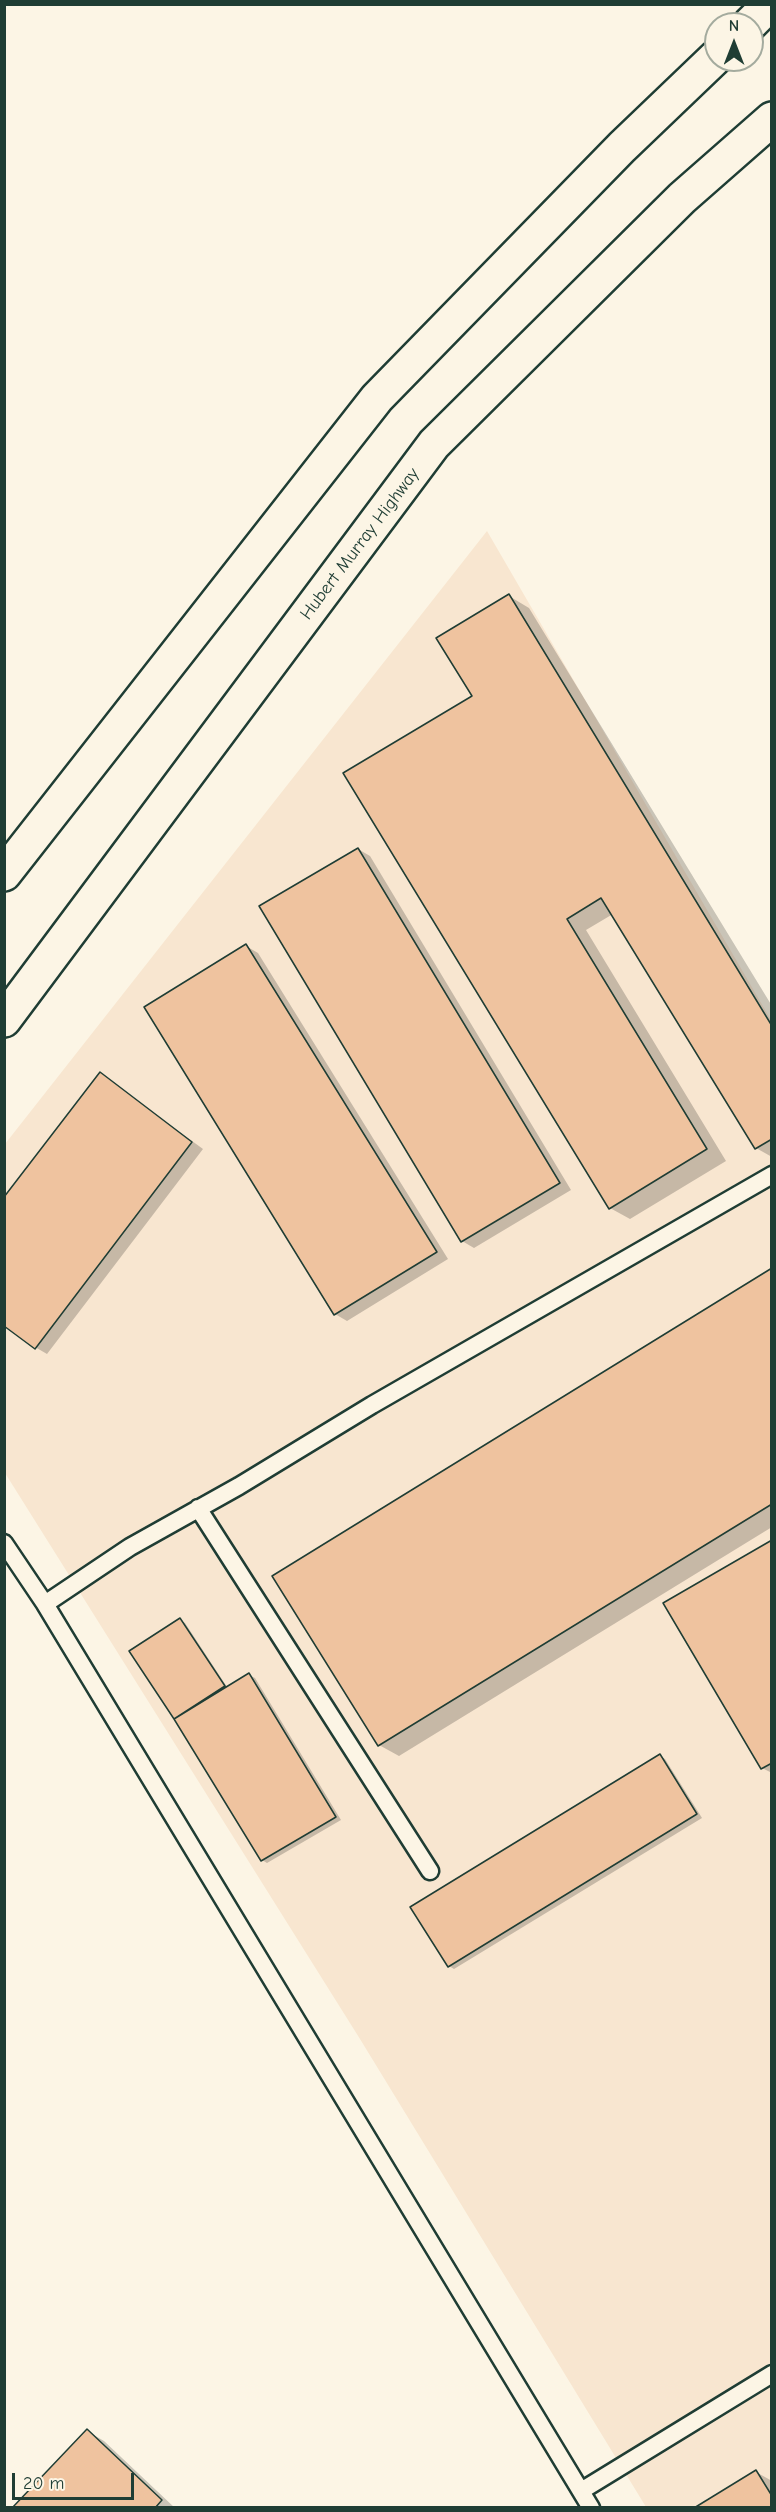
<!DOCTYPE html>
<style>
body{margin:0}
#map{position:relative;width:776px;height:2512px;overflow:hidden;background:#fcf5e5;font-family:"Comic Neue",sans-serif}
canvas{display:block}
.frame{position:absolute;inset:0;border:6px solid #1f3d34;pointer-events:none}
.north{position:absolute;left:704px;top:12px;width:60px;height:60px;box-sizing:border-box;background:#fcf5e5;border:2px solid #a4ab9e;border-radius:50%;rotate:0deg;font-size:16px;font-weight:700;line-height:24px;text-align:center;color:#1f3d34}
.north::after{content:'';display:block;margin:auto;width:21px;height:27px;background:#1f3d34;clip-path:polygon(50% 0,100% 100%,50% 72%,0 100%)}
.scale{position:absolute;left:12px;top:2473px;width:122px;height:27px;box-sizing:border-box;border:3px solid #1f3d34;border-top:0;padding-left:8px;font-size:18px;line-height:21px;white-space:nowrap;color:#1f3d34;-webkit-text-stroke:4px #fcf5e5;paint-order:stroke}
</style>
<div id="map">
<canvas width="776" height="2512"></canvas>
<div class="frame"></div>
<div class="north">N</div>
<div class="scale">20 m</div>
</div>
<script>
const g = document.querySelector('canvas').getContext('2d');
g.lineJoin = 'round';
function fillPath(path, color) { g.fillStyle = color; g.fill(path, 'evenodd'); }
const toPath = rows => new Path2D(rows.map(r => 'M' + r).join(''));
function trace(path, color, width, dash) { g.strokeStyle = color; g.lineWidth = width; g.lineCap = dash ? 'butt' : 'round'; g.setLineDash(dash || []); g.stroke(path); }
function label(font, color, halo, rows, align = 'center') {
  g.font = font + ' "Comic Neue",sans-serif'; g.lineWidth = 5; g.setLineDash([]); g.textBaseline = 'middle'; g.strokeStyle = halo; g.fillStyle = color; for (const [text, x, y, turn = 0] of rows) {
    g.save(); g.translate(x, y); g.rotate((+turn || 0) * Math.PI / 180); g.textAlign = isNaN(turn) ? turn : align; if (halo) g.strokeText(text, 0, 0); g.fillText(text, 0, 0); g.restore();
  }
}
const built = toPath([
 [487,531,771,1020,771,2507,646,2507,360,2039,5,1473,5,1144]
]);
const shadow = toPath([
 [509,596,529,608,772,1006,772,1157,756,1148,613,914,586,930,726,1161,630,1219,610,1208,474,696],
 [358,849,370,856,571,1190,474,1248,462,1241],
 [246,946,258,953,448,1259,347,1321,335,1314],
 [100,1074,203,1149,47,1354,35,1347],
 [772,1270,772,1527,399,1756,379,1745],
 [772,1542,772,1773,762,1768],
 [180,1620,185,1623,227,1687,249,1675,255,1678,341,1820,267,1863,262,1860,176,1718,131,1652],
 [660,1756,665,1759,702,1818,454,1969,449,1966],
 [87,2431,104,2441,175,2508,14,2508],
 [756,2472,772,2481,772,2508]
]);
const building = toPath([
 [509,594,772,1026,772,1139,755,1149,601,898,567,919,707,1149,609,1209,343,773,472,696,436,638,509,594],
 [358,848,560,1183,461,1242,259,906,358,848],
 [246,944,437,1252,334,1315,144,1007,246,944],
 [100,1072,192,1142,35,1349,4,1326,4,1197,100,1072],
 [772,1268,772,1504,378,1746,272,1576,772,1268],
 [772,1540,772,1763,761,1769,663,1603,772,1540],
 [180,1618,225,1686,174,1719,129,1651,180,1618],
 [249,1673,336,1817,261,1861,174,1719,249,1673],
 [660,1754,697,1814,448,1967,410,1907,660,1754],
 [87,2429,162,2500,155,2508,12,2508,87,2429],
 [756,2470,772,2496,772,2508,694,2508,756,2470]
]);
const service = toPath([
 [198,1508,430,1871],
 [4,1543,45,1604,130,1547,239,1486,372,1405,772,1175],
 [45,1604,591,2508],
 [581,2491,772,2374]
]);
const trunk = toPath([
 [750,24,770,4],
 [4,874,377,398,622,147,716,57],
 [4,1020,434,444,682,198,772,119]
]);
const streetNames = [
 ["Hubert Murray Highway",360,544,-53]
];
fillPath(built, '#f8e6d0');
fillPath(shadow, '#0003');
fillPath(building, '#efc39f');
trace(building, '#1f3d34', 1.5);
trace(service, '#1f3d34', 21);
trace(trunk, '#1f3d34', 38);
trace(service, '#fcf5e5', 16);
trace(trunk, '#fcf5e5', 33);
label('18px', '#1f3d34', '#fcf5e5', streetNames);
</script>
